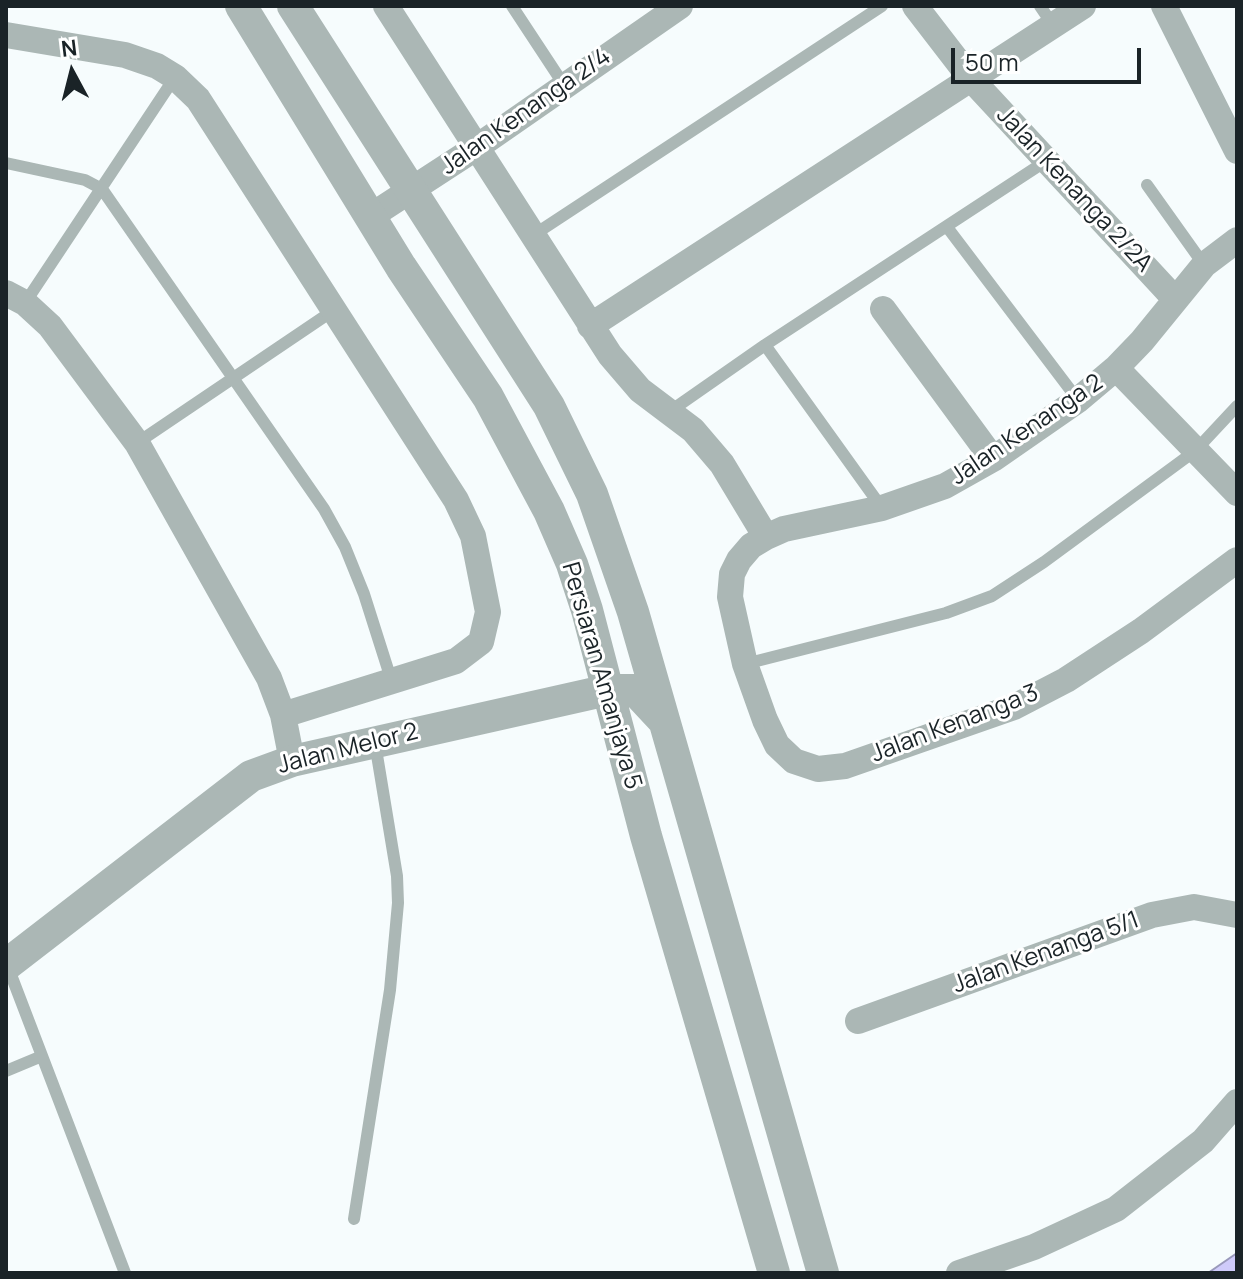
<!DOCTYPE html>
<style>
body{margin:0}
#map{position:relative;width:1243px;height:1279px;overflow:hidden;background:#f6fcfd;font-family:Manrope,sans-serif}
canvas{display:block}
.frame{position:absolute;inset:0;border:8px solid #1a2327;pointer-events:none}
.north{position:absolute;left:32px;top:32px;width:80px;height:80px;-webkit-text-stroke:6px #fff;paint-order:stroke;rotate:353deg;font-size:22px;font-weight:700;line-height:32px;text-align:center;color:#1a2327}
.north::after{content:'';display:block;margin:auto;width:28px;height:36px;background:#1a2327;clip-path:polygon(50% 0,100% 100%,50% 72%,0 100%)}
.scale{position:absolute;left:951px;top:48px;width:190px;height:36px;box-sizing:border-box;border:4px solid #1a2327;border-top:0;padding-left:10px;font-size:24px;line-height:28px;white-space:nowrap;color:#1a2327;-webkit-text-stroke:6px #fff;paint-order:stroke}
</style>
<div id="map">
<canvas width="1243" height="1279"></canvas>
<div class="frame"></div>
<div class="north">N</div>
<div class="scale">50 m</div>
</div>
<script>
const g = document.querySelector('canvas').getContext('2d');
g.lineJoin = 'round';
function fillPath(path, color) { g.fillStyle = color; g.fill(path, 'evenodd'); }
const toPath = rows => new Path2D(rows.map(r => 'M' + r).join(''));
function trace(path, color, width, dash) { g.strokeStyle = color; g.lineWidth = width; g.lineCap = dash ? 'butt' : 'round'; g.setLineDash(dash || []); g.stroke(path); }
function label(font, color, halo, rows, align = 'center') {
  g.font = font + ' Manrope,sans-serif'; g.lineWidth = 6; g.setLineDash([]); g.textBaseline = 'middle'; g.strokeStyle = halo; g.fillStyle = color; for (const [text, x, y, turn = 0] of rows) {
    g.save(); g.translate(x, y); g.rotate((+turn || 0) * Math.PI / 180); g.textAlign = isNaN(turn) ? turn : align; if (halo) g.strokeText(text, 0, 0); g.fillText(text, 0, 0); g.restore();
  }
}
const water = toPath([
 [1237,1253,1237,1273,1208,1273,1237,1253]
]);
const service = toPath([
 [512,6,564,85],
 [1040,6,1053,25],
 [6,163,85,180,102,189,324,509,345,547,364,594,391,679],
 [1147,185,1204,265],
 [947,227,1078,400],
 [532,236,882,6],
 [25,303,175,77],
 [765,345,882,508],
 [669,412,765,345,1046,161],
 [137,443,334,310],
 [745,664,946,613,992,596,1044,562,1195,451,1237,406],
 [8,967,125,1273],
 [6,1071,42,1056],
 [354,1219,390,990,398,903,397,876,375,743]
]);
const minor = toPath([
 [386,6,610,355,640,390,693,430,722,464,766,537],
 [915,6,972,80,1174,298],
 [1164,6,1237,151],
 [6,35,125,55,157,66,175,77,198,99,456,500,473,536,488,612,481,642,456,661,283,715],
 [371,216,477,147,680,6],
 [1237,240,1204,265,1142,341,1116,368,1078,400,993,459,945,486,882,508,784,529,766,537,751,546,739,560,732,574,730,597,745,664,765,720,777,745,794,761,818,769,845,766,1014,707,1066,680,1141,631,1237,560],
 [6,293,25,303,50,326,137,443,269,678,283,715,292,761],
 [883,309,993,459],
 [590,326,1083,6],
 [1116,368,1237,493],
 [858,1021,1152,915,1194,907,1237,915],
 [959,1273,1034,1247,1116,1209,1203,1141,1237,1102]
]);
const tertiary = toPath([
 [241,6,401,267,488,397,549,511,572,564,587,610,646,836,774,1273],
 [293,6,549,406,592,494,633,612,823,1273],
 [6,965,251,776,292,761,608,690,635,690,663,720]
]);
const streetNames = [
 ["Jalan Kenanga 2/4",526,112,-35],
 ["Jalan Kenanga 2/2A",1074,190,47],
 ["Jalan Kenanga 2",1027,430,-34],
 ["Persiaran Amanjaya 5",601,676,74],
 ["Jalan Kenanga 3",955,724,-21],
 ["Jalan Melor 2",348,749,-14],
 ["Jalan Kenanga 5/1",1046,953,-20]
];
fillPath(water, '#cfcbfa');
trace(water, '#99b', 2);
trace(service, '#abb7b5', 12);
trace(minor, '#abb7b5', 26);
trace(tertiary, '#abb7b5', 32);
label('24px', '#1a2327', '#fff', streetNames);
</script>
